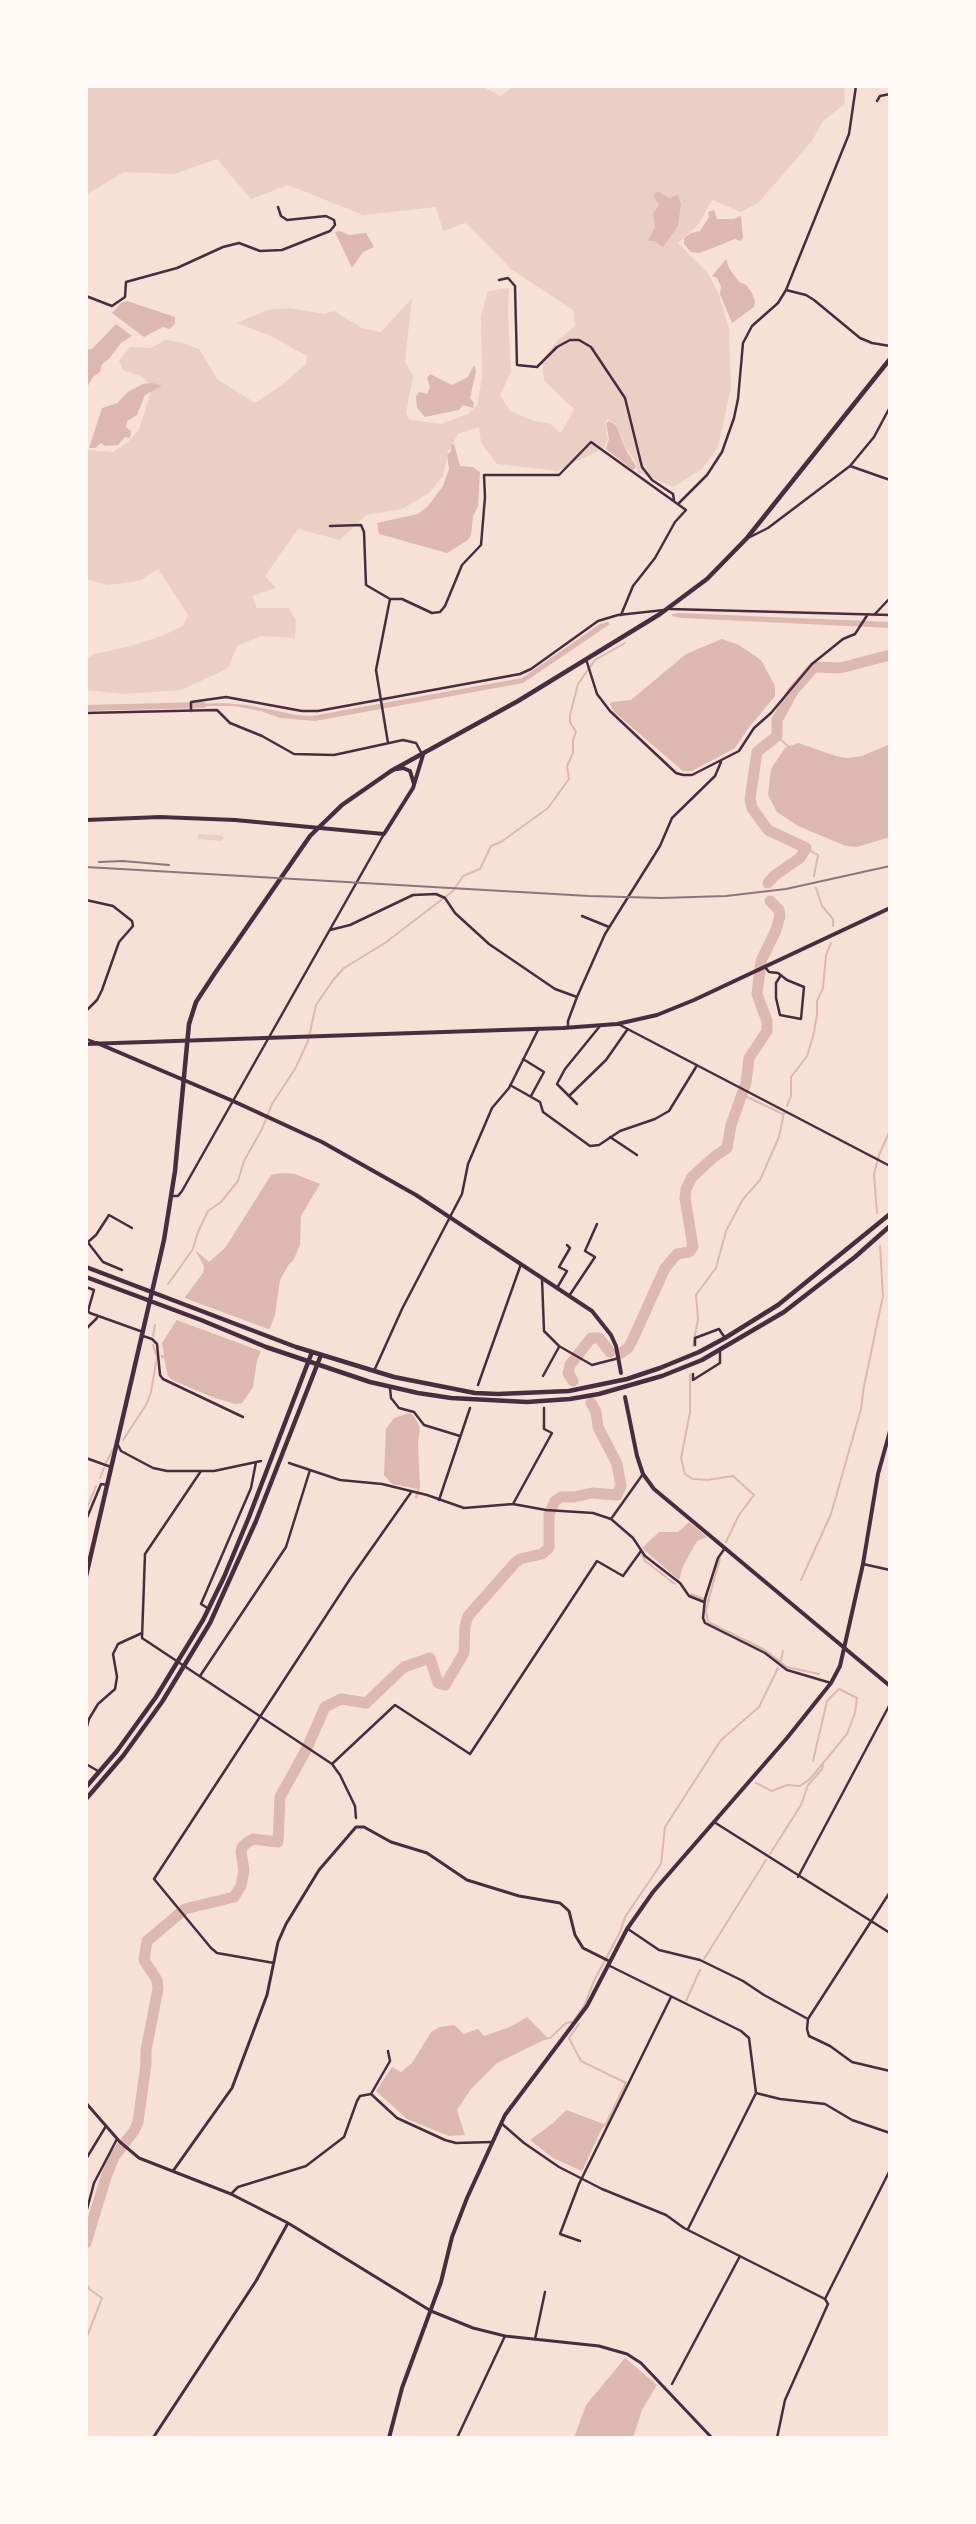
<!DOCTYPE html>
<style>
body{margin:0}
#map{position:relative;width:976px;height:2524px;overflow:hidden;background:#f7e1d7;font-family:Manrope,sans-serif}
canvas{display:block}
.frame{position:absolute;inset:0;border:88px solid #fffaf5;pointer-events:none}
</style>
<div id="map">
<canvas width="976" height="2524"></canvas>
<div class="frame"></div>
</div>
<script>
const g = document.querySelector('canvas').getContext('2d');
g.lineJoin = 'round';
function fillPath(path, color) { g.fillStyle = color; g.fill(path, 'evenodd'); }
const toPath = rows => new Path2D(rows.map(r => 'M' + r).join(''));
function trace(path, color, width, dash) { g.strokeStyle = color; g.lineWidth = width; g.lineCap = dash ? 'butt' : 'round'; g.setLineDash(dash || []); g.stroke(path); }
const green = toPath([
 [86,86,481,86,501,96,513,86,844,86,845,104,823,121,812,141,759,202,741,212,712,200,698,225,678,243,708,273,718,292,729,328,731,388,718,447,702,469,673,487,637,472,636,462,626,448,616,424,607,419,605,423,608,440,604,448,557,471,497,464,481,443,479,427,458,434,448,452,443,476,429,493,402,509,366,515,340,540,298,529,265,576,276,588,252,596,257,608,289,608,296,620,295,638,261,636,237,646,228,668,182,690,123,694,86,690,86,660,94,654,131,646,164,635,183,626,188,615,158,569,139,581,108,585,86,579,86,452,90,450,112,452,126,444,139,430,152,388,143,377,123,370,119,361,130,347,151,348,165,340,184,343,200,350,217,379,255,403,282,385,306,364,307,356,271,336,237,323,267,310,290,308,324,314,334,311,362,328,381,332,412,298,405,362,413,376,406,414,410,420,441,424,468,414,477,405,482,377,481,316,488,291,509,288,508,313,511,372,500,395,510,411,534,421,549,423,561,433,574,409,544,381,542,360,557,341,575,326,573,310,512,270,466,223,443,231,436,207,363,215,288,185,251,199,217,159,174,174,124,172,86,195],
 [198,834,221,835,224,838,221,841,198,839]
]);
const water = toPath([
 [659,192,669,198,678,195,681,204,678,226,663,247,654,241,648,241,655,227,653,214,659,205,653,195],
 [714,210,717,219,734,219,741,216,743,238,740,241,735,239,700,253,691,252,684,244,684,238,691,233,700,231,709,217,708,212],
 [340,231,349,235,366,233,374,247,363,252,352,268,335,232],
 [726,259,729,268,739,282,746,285,752,293,755,301,754,307,732,323,720,294,721,287,717,278,712,276],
 [127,301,175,317,175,324,169,329,163,327,144,337,112,313,121,303],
 [116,324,132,336,121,343,108,360,102,364,100,372,93,377,86,389,86,350,92,349],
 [474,365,476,371,470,398,474,403,473,408,463,405,459,410,425,417,417,408,416,396,419,392,427,394,430,387,427,378,430,374,452,385,468,377],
 [152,383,162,386,145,395,137,415,127,421,126,427,131,431,130,438,125,437,118,445,105,446,101,443,95,448,89,448,102,408,117,403,129,391,143,384],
 [609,421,616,425,626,450,634,463,636,467,633,470,606,449,609,439,606,423],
 [454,444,460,466,473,467,480,472,478,506,473,516,471,535,468,540,447,553,379,534,377,523,418,514,428,506,443,486,449,469,447,455,451,451,451,445],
 [679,613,890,622,890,628,681,618,672,616,672,614],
 [608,622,610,624,523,683,315,721,280,718,261,711,233,706,195,706,195,704,224,703,247,705,297,715,312,716,522,678,600,624],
 [722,639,739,645,761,660,775,686,775,696,747,730,735,748,692,771,683,771,614,712,610,704,612,702,631,700,686,654],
 [798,743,836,756,847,758,862,756,890,744,890,837,857,847,846,846,798,826,777,812,768,795,771,769,785,748],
 [282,1173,295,1174,320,1184,301,1216,300,1245,293,1261,289,1264,280,1280,275,1315,257,1361,253,1387,242,1403,235,1404,212,1397,172,1380,168,1376,164,1358,161,1358,161,1355,164,1355,162,1343,176,1321,185,1297,203,1273,204,1266,195,1250,209,1262,225,1248,271,1175],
 [409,1413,413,1415,420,1427,418,1443,420,1488,417,1499,415,1498,417,1489,392,1484,384,1475,386,1429,394,1418],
 [689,1522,707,1537,697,1541,683,1566,679,1580,642,1548,659,1532,678,1532],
 [527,2017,548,2038,497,2063,471,2089,457,2110,465,2135,449,2136,407,2119,376,2091,392,2067,401,2072,412,2063,431,2032,440,2027,454,2025,464,2034,478,2029,484,2036,510,2027],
 [566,2110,604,2124,582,2171,553,2158,530,2140,553,2123],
 [625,2358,657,2385,642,2410,633,2438,574,2438,586,2405]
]);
const pier = toPath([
 [182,1297,271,1330,263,1352,174,1319]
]);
const stream = toPath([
 [777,736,789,747],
 [806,848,818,855,814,876],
 [816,888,822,906,833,919,833,926],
 [743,1095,783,1114],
 [787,1106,791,1096,791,1077,807,1056,813,1037,817,1015,817,1001,823,988,826,955,831,943],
 [877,1213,874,1174,879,1155,890,1130],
 [168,1284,193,1249,198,1232,208,1211,221,1202,238,1181,244,1161,262,1129,272,1104,295,1069,308,1041,316,1005,334,979,344,968,385,943,453,891,463,876,480,869,491,846,501,842,548,808,569,779,567,766,573,753,573,740,576,732,570,722,570,715,578,684,595,660,625,643],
 [153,1336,155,1325],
 [693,1346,698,1319,696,1295,716,1268,726,1231,743,1199,760,1180,779,1137,784,1113],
 [690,1374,690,1412,681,1458,685,1474,692,1479,708,1480,733,1476,754,1495,739,1515,726,1542],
 [123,1440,146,1405,151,1392,157,1357,153,1345],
 [106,1463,113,1449],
 [100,1478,104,1468],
 [86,1511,96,1486],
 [642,1555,645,1561,666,1577],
 [720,1559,709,1598,706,1611,708,1622,765,1650,787,1667,819,1674],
 [668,1579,675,1584],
 [801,1580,831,1514,861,1409,864,1386,883,1296,880,1246],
 [691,1594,709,1601],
 [781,1660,783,1651],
 [756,1783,772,1791,787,1785,800,1786,810,1779,847,1734,855,1713,857,1698,839,1689,827,1701,813,1761],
 [770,1854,801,1805,808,1785,822,1769,823,1765],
 [704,1959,766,1860],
 [686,2001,700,1970],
 [575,2019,584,2006,594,1981,620,1932,625,1917,661,1864,665,1827,721,1740,759,1707,778,1668],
 [579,2024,569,2038,581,2061,626,2083,606,2124,602,2127],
 [544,2039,550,2038,566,2023,572,2022],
 [86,2283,90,2290],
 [86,2287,102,2298,86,2339]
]);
const canal = toPath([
 [86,708,203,705]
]);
const river = toPath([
 [768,883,774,876,800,858,806,848,768,830,752,808,750,799,757,752,777,736,777,720,793,691,814,667,840,668,890,655],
 [621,1353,628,1348,632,1341,665,1268,677,1254,689,1252,693,1247,685,1198,686,1189,692,1177,714,1157,727,1148,731,1125,746,1083,749,1058,767,1031,767,1021,757,994,761,961,776,930,780,916,779,910,770,901],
 [573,1381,568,1373,570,1365,591,1338,599,1338,610,1352],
 [86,2243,106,2177,114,2157,134,2131,138,2122,146,2064,146,2050,158,1989,157,1980,144,1960,147,1941,185,1909,234,1897,241,1886,244,1870,241,1852,242,1847,248,1842,253,1839,278,1842,280,1797,306,1750,325,1707,341,1699,366,1703,404,1667,430,1658,438,1683,445,1685,464,1653,465,1626,468,1616,515,1563,520,1559,542,1554,549,1548,549,1514,555,1501,561,1497,574,1497,592,1493,617,1495,621,1486,617,1464,598,1427,596,1412,591,1403]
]);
const minor = toPath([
 [877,101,880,96,890,94],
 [499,280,508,278,515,286,517,365,537,367,557,347,570,340,579,340,591,347,625,398,642,467,652,480,673,494,674,500],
 [786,290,806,295,814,300,860,338,872,343,890,346],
 [86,296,112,306,125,297,126,282,177,268,223,247,239,243,260,251,282,250,330,231,335,225,334,220,326,216,287,220,281,216,278,207],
 [850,466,890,480],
 [678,504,707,475,722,452,734,418,738,399,743,343,752,326,778,303,786,290,849,134,856,86],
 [330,526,361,525,364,532,366,585,390,599,402,599,432,613,440,612,445,606,462,565,481,545,485,497,484,475,559,475,591,442,686,510,675,522,655,558,633,586,621,615],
 [750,537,768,528,850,466,874,437,890,407],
 [670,609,890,615],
 [874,615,890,598],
 [586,659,597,694,610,711,676,773,683,775,692,775,739,751,754,728,771,713,812,664,843,639,855,634,868,614],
 [191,711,191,702,226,697,302,711,318,711,520,674,531,669,598,621,618,615,664,610],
 [86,713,217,710,230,723,262,736,294,754,334,755,403,740,416,743,422,754],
 [388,743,376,670,390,599],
 [86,900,113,906,132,921,133,926,119,942,102,990,97,1000,86,1011],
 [582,916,609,927],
 [330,930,350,925,413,895,436,894,445,898,455,913,489,944,555,989,577,997],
 [765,967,769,972,778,973,787,980,804,987,801,1019,780,1015,776,998,776,983,781,975],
 [618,1024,890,1166],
 [568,1027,568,1021,577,997,605,934,660,846,672,818,715,776,721,762],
 [86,1039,97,1043],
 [523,1059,544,1072,531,1096],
 [510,1085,540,1102,543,1112,590,1146,599,1145,620,1131,655,1119,669,1111,696,1067],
 [569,1096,606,1060,627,1030],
 [577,1104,557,1084,565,1069,600,1026],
 [610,1137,637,1155],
 [172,1196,178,1196,182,1191,384,834],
 [86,1240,103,1262,122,1270],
 [88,1242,96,1235,109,1215,132,1228],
 [542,1279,544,1331,559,1346,592,1365,619,1358],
 [86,1287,94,1290,88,1311,90,1313,143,1332],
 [557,1288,567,1271,559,1267,570,1248,567,1245],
 [569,1296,595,1257,585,1251,597,1224],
 [86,1329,97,1318],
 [143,1336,152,1339,157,1344,160,1375,163,1379,243,1417],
 [695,1345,695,1338,719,1329,725,1338],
 [374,1371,402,1309,462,1194,468,1164,492,1108,509,1088,539,1028],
 [693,1374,693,1380,720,1363,720,1351],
 [543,1376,559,1347],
 [478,1385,521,1264],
 [390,1388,391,1398,399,1408,414,1412,424,1425,460,1436],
 [118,1445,121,1451,153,1468,167,1471,214,1471,261,1461],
 [86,1458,111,1467],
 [289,1463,340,1480,382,1484,427,1495,464,1508,513,1504,546,1510,593,1513,611,1519,633,1538,645,1556,680,1583,689,1596,704,1602],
 [201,1471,145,1554,142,1638,332,1764,340,1775,355,1806,356,1818],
 [439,1500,470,1408],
 [513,1504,552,1433,544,1429,544,1408],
 [611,1519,643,1474],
 [86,1520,101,1484,108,1485],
 [725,1548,718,1558,705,1599,703,1618,705,1623,765,1653,787,1670,831,1683],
 [863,1564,890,1570],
 [209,1609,201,1604,251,1488,256,1462],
 [200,1676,286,1547,310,1470],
 [86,1730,89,1719,98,1704,115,1689,117,1677,113,1654,118,1644,142,1633],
 [86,1764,98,1771],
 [332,1764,395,1705,470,1754,597,1561,623,1576,641,1551],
 [714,1822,890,1933],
 [798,1877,890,1704],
 [890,1892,808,2019,807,2029,809,2036,830,2046,852,2062,890,2071],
 [628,1929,659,1950,700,1960,743,1981,764,1995,808,2019],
 [274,1963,217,1953,211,1948,154,1879,350,1579,412,1491],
 [608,1965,741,2031,749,2038,756,2093,688,2229],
 [756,2093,780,2099,825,2104,852,2120,890,2133],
 [371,2094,397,2118,445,2140,456,2143,492,2142],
 [371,2094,390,2061,388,2051],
 [501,2123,524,2143,559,2167,602,2189,666,2215,684,2228,825,2299,828,2304,785,2400,777,2438],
 [86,2159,106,2126],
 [231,2194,238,2187,306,2166,344,2137,357,2101,360,2096,371,2094],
 [86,2213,94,2183,117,2139],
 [580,2241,560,2234,579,2184,671,1997],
 [825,2299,890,2170],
 [535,2339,545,2292],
 [672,2384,740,2256],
 [457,2438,505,2336]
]);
const tertiary = toPath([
 [86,2103,120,2142,139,2158,231,2194,288,2223,431,2311,473,2328,505,2336,599,2346,627,2354,641,2363,712,2438],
 [173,2171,232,2088,267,1995,278,1942,286,1924,319,1870,356,1827,364,1827,391,1842,427,1853,467,1880,519,1896,560,1903,569,1911,575,1935,583,1948,609,1961],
 [153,2438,256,2281,288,2223]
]);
const secondary = toPath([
 [397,769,403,768,410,771,414,784],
 [86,820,160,817,235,820,384,834,413,788,423,755],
 [86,1044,563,1028,617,1024,657,1015,694,1000,890,908],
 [389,2438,402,2388,441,2282,452,2237,467,2198,505,2115,587,2006,627,1929,653,1892,787,1738,831,1683,840,1666,863,1564,878,1474,890,1431]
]);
const primary = toPath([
 [97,1043,233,1101,322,1142,416,1195,592,1311,611,1335,616,1346,621,1373],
 [625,1397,637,1456,643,1474,654,1489,890,1686]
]);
const trunk = toPath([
 [86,1267,296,1347,394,1377,475,1393,498,1394,569,1391,627,1379,660,1368,699,1352,725,1338,778,1305,890,1214],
 [86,1277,201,1320,266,1347,370,1382,418,1393,451,1398,527,1402,570,1399,599,1394,662,1376,702,1360,784,1312,855,1257,890,1226],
 [86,1576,164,1240,175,1171,189,1024,196,1002,215,973,310,836,342,805,391,771,518,701,660,614,707,579,747,538,890,359],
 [86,1787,117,1751,156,1697,203,1620,224,1577,249,1517,312,1352],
 [86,1799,123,1756,162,1702,210,1623,256,1521,321,1355]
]);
const rail = toPath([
 [99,862,123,861,169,865],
 [86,867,589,896,661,898,726,896,786,889,890,866]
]);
fillPath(green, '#ebcfc5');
fillPath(water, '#dcb8b0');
fillPath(pier, '#f7e1d7');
trace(stream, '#dcb8b0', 2);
trace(canal, '#dcb8b0', 6);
trace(river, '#dcb8b0', 11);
trace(minor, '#4a2c40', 2.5);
trace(tertiary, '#4a2c40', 3);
trace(secondary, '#4a2c40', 4);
trace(primary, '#4a2c40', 4);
trace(trunk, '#4a2c40', 4.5);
trace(rail, '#8f747c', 2);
</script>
